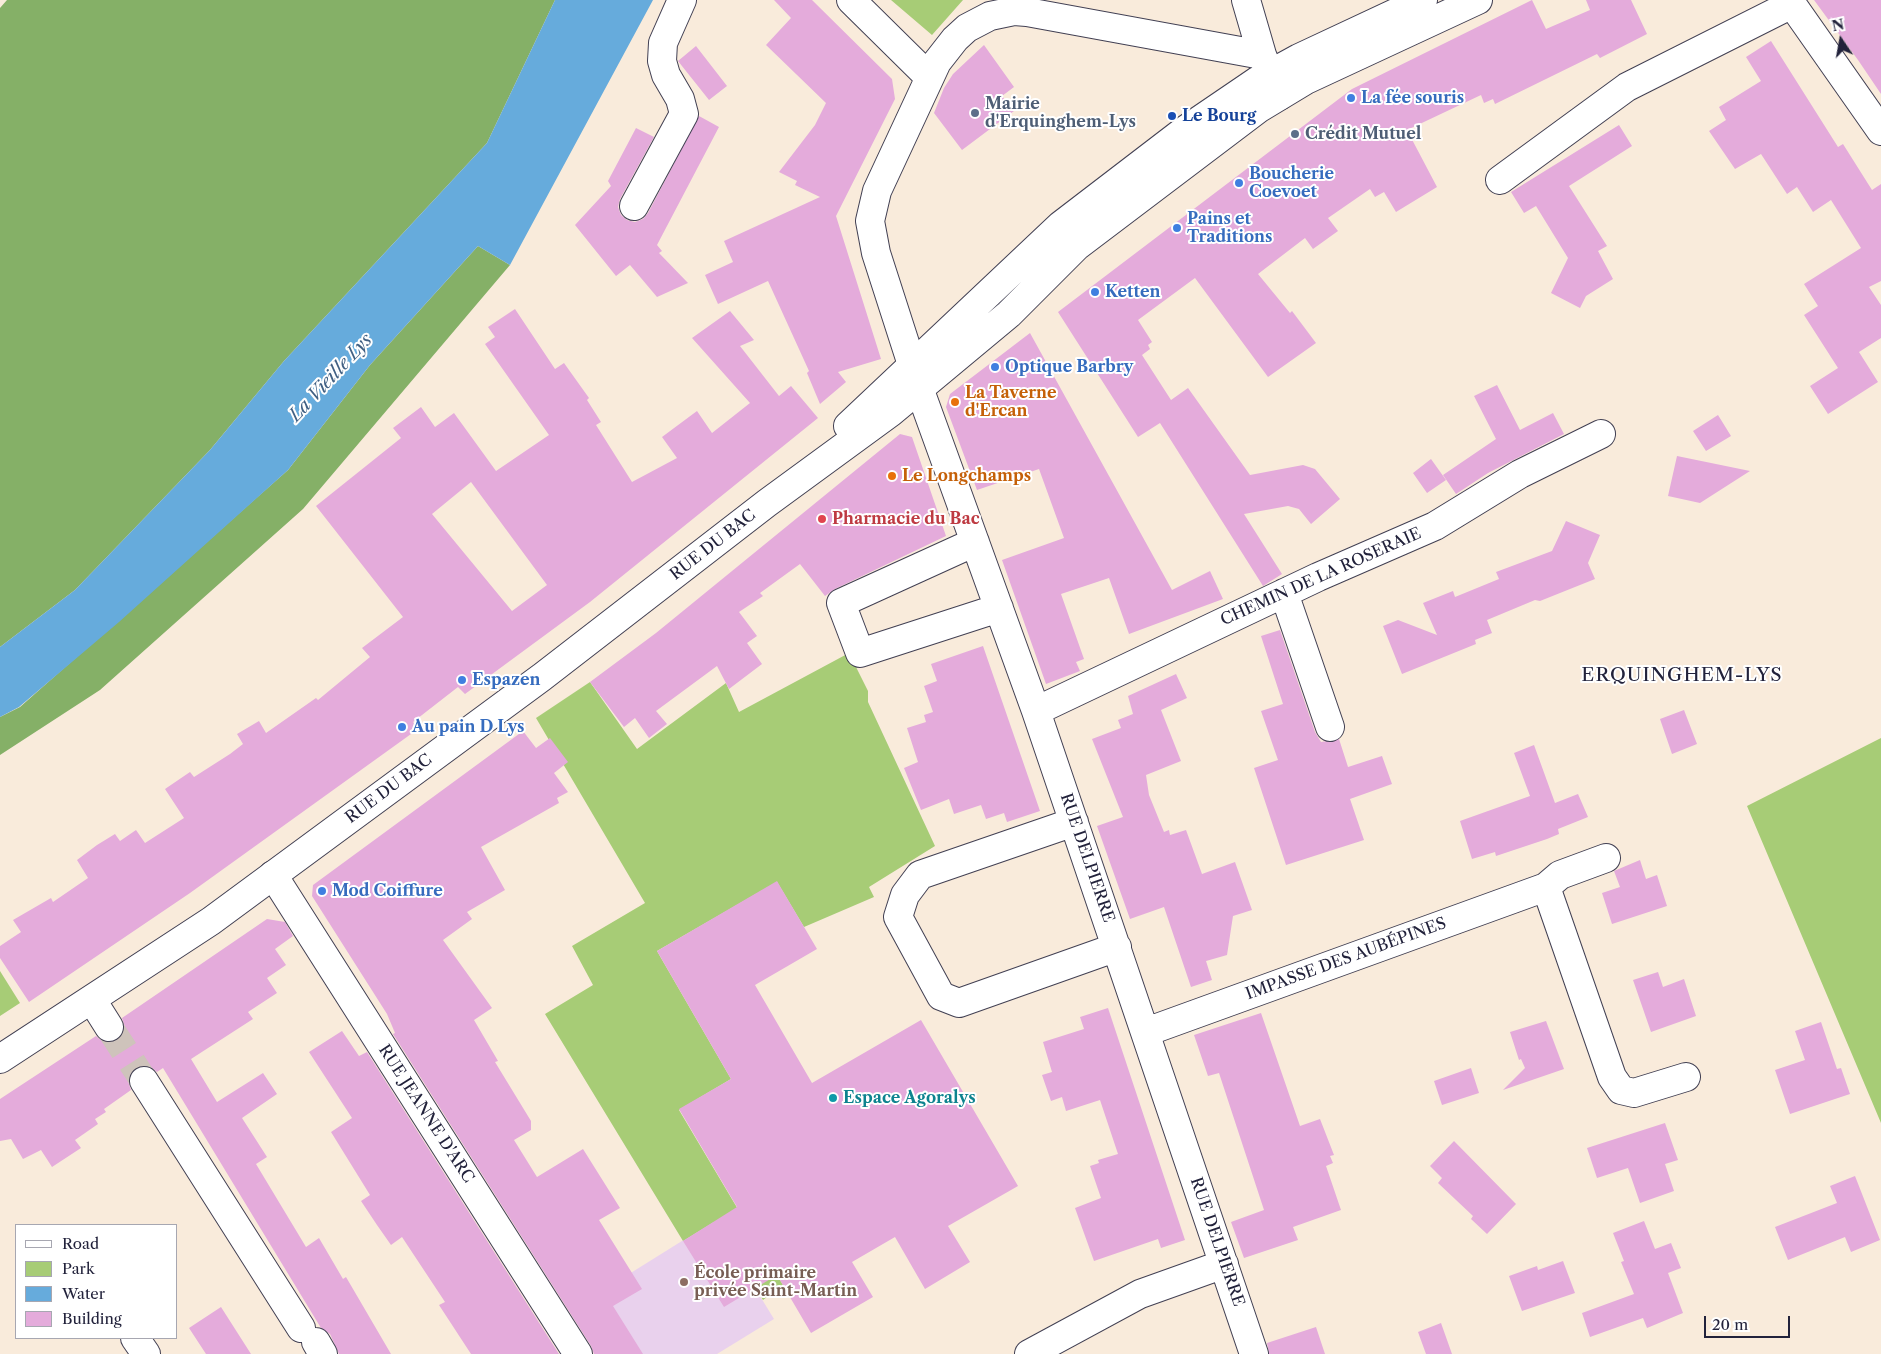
<!DOCTYPE html>
<meta charset="utf-8">
<style>
body{margin:0}
#map{position:relative;width:1881px;height:1354px;overflow:hidden;background:#f9ebdb;font-family:"Libre Caslon Text",serif}
canvas{display:block}
.legend{position:absolute;left:15px;top:1224px;width:162px;height:115px;box-sizing:border-box;background:#fff;border:1px solid #a7a7b1;margin:0;padding:6px 9px;list-style:none;font-size:15px;color:#22223b}
.legend li{display:flex;align-items:center;gap:10px;height:25px}
.legend b{width:25px;border:1px solid #a7a7b1}
.north{position:absolute;left:1816px;top:15px;width:50px;height:50px;-webkit-text-stroke:4px #fff;paint-order:stroke;rotate:348deg;font-size:14px;font-weight:700;line-height:20px;text-align:center;color:#22223b}
.north::after{content:'';display:block;margin:auto;width:18px;height:22px;background:#22223b;clip-path:polygon(50% 0,100% 100%,50% 72%,0 100%)}
.scale{position:absolute;left:1704px;top:1316px;width:86px;height:22px;box-sizing:border-box;border:2px solid #22223b;border-top:0;padding-left:6px;font-size:15px;line-height:18px;white-space:nowrap;color:#22223b;-webkit-text-stroke:4px #fff;paint-order:stroke}
</style>
<div id="map">
<canvas width="1881" height="1354"></canvas>
<ul class="legend">
<li><b style="height:6px;background:#fff"></b>Road</li>
<li><b style="height:14px;background:#a7cc76"></b>Park</li>
<li><b style="height:14px;background:#66abdc"></b>Water</li>
<li><b style="height:14px;background:#e4abdb"></b>Building</li>
</ul>
<div class="north">N</div>
<div class="scale">20 m</div>
</div>
<script>
const g = document.querySelector('canvas').getContext('2d');
g.lineJoin = 'round';
function fillPath(path, color) { g.fillStyle = color; g.fill(path, 'evenodd'); }
const toPath = rows => new Path2D(rows.map(r => 'M' + r).join(''));
function trace(path, color, width, dash) { g.strokeStyle = color; g.lineWidth = width; g.lineCap = dash ? 'butt' : 'round'; g.setLineDash(dash || []); g.stroke(path); }
function label(font, color, halo, rows, align = 'center') {
  g.font = font + ' "Libre Caslon Text",serif'; g.lineWidth = 4; g.setLineDash([]); g.textBaseline = 'middle'; g.strokeStyle = halo; g.fillStyle = color; for (const [text, x, y, turn = 0] of rows) {
    g.save(); g.translate(x, y); g.rotate((+turn || 0) * Math.PI / 180); g.textAlign = isNaN(turn) ? turn : align; if (halo) g.strokeText(text, 0, 0); g.fillText(text, 0, 0); g.restore();
  }
}
const built = toPath([
 [714,1221,774,1319,717,1354,602,1354,573,1309]
]);
const green = toPath([
 [891,0,963,0,932,35],
 [849,653,868,691,868,702,935,846,869,887,874,897,804,927,777,882,657,951,731,1079,679,1110,783,1285,763,1300,714,1222,683,1241,545,1014,593,985,572,946,645,903,536,718,590,682,637,749,726,683,739,712],
 [1881,738,1881,1123,1747,806],
 [0,971,20,1003,0,1016]
]);
const forest = toPath([
 [7,0,555,0,487,143,284,361,210,450,75,590,0,647,0,8],
 [478,246,510,265,303,509,100,690,0,755,0,717,20,707,288,470,370,365]
]);
const water = toPath([
 [555,0,653,0,510,265,478,246,370,365,288,470,119,622,19,707,0,717,0,647,75,590,210,450,284,361,487,143]
]);
const building = toPath([
 [774,0,812,0,892,79,895,99,836,216,881,359,838,372,846,382,820,404,807,373,809,371,768,281,718,304,705,275,733,262,724,241,820,197,795,185,797,181,779,172,815,125,826,103,766,45,791,18],
 [1532,0,1546,29,1590,10,1586,0,1631,0,1647,34,1600,58,1597,54,1495,104,1493,99,1484,103,1481,95,1407,130,1437,187,1396,212,1384,192,1375,197,1370,189,1328,218,1338,231,1313,249,1305,238,1258,274,1290,313,1292,311,1316,343,1268,377,1195,278,1138,320,1152,342,1148,345,1150,349,1142,355,1171,400,1188,388,1250,475,1303,465,1315,469,1340,499,1311,524,1299,509,1288,506,1244,514,1282,574,1263,586,1160,423,1138,437,1058,312,1352,89],
 [1814,0,1881,0,1881,94,1858,60],
 [1771,41,1838,147,1843,144,1872,190,1881,184,1881,281,1869,287,1881,305,1881,338,1859,352,1878,382,1828,414,1810,386,1838,368,1804,315,1818,306,1804,284,1861,248,1831,200,1813,212,1797,187,1787,194,1761,154,1735,169,1709,131,1726,120,1719,107,1761,81,1746,57],
 [984,45,1014,87,1002,96,1014,111,962,150,934,113,944,88,953,74],
 [696,46,727,86,709,100,678,61],
 [699,116,719,127,657,245,662,251,659,253,688,283,657,297,630,265,616,276,575,225,611,186,608,181,636,128,654,137,620,199,618,207,621,215,627,220,635,222,643,219,648,213],
 [1619,125,1632,146,1569,186,1607,246,1598,251,1613,279,1586,296,1580,308,1551,293,1568,258,1536,206,1524,213,1511,192],
 [515,309,555,369,564,363,589,398,587,400,601,422,596,425,632,482,677,458,662,437,697,411,712,433,750,403,692,338,730,311,754,340,740,346,779,396,791,386,818,418,590,602,465,694,458,687,413,722,418,729,190,893,29,1002,0,958,0,946,21,932,13,920,51,898,53,902,88,878,77,860,97,845,115,834,120,841,136,830,145,843,184,818,165,789,190,772,194,777,230,754,243,744,237,734,259,721,266,733,316,698,318,700,370,657,362,648,403,617,316,506,401,438,393,428,421,407,435,427,454,413,496,471,549,435,485,344,495,337,488,327],
 [471,482,547,585,512,611,432,514],
 [1030,333,1172,590,1210,571,1223,599,1129,634,1109,578,1061,594,1084,659,1076,662,1080,671,1046,684,1002,560,1064,538,1039,469,977,490,946,407,950,394],
 [1497,385,1520,430,1553,413,1564,434,1488,473,1456,494,1443,475,1496,439,1474,396],
 [1718,415,1731,436,1706,451,1693,431],
 [900,434,912,437,946,536,835,589,825,596,800,564,760,593,763,596,739,612,757,636,747,643,762,664,729,689,717,666,656,711,667,724,649,738,635,718,624,727,590,682,656,633],
 [1677,456,1750,471,1700,503,1668,496],
 [1431,459,1446,480,1427,493,1413,473],
 [1566,521,1600,535,1588,563,1595,579,1540,601,1535,600,1487,620,1492,633,1475,640,1476,644,1402,674,1383,626,1398,620,1437,635,1423,603,1453,591,1455,597,1499,579,1496,572,1552,551],
 [1280,630,1315,732,1321,742,1339,739,1348,767,1382,756,1392,784,1350,799,1364,840,1286,865,1254,768,1278,760,1261,711,1283,704,1261,636],
 [983,646,1040,811,1007,822,1004,813,986,819,981,805,954,814,949,799,921,810,904,768,918,762,907,728,926,722,924,715,933,712,924,686,937,681,931,664],
 [1176,674,1187,698,1161,710,1181,761,1146,775,1149,795,1164,832,1169,830,1170,835,1186,830,1202,874,1235,862,1252,910,1233,916,1227,955,1206,961,1212,980,1191,987,1164,907,1130,919,1097,826,1123,817,1092,739,1121,728,1118,720,1133,714,1128,696],
 [1684,710,1697,744,1672,754,1660,719],
 [523,731,536,748,550,738,568,762,554,773,568,792,557,798,559,803,481,847,505,890,467,912,472,919,443,940,492,1008,474,1020,498,1061,495,1062,531,1121,531,1130,514,1140,537,1177,583,1149,620,1208,599,1220,642,1289,613,1306,643,1354,594,1354,591,1346,393,1034,395,1033,387,1014,312,896,313,885],
 [1534,745,1555,803,1578,794,1588,817,1558,829,1559,834,1547,839,1496,856,1495,852,1472,859,1460,821,1530,796,1514,753],
 [1640,860,1646,879,1657,875,1667,906,1612,924,1602,893,1620,887,1614,871],
 [777,881,817,949,755,985,812,1083,921,1020,1018,1186,948,1226,970,1262,925,1289,895,1237,852,1262,873,1297,811,1333,777,1275,724,1307,683,1241,737,1207,679,1109,731,1079,657,951],
 [267,919,285,922,293,936,275,949,286,965,267,978,277,993,248,1012,253,1019,191,1059,217,1102,263,1073,277,1094,242,1118,267,1157,256,1164,306,1247,319,1238,343,1279,346,1277,391,1354,339,1354,330,1334,321,1328,163,1068,157,1072,151,1067,144,1065,135,1068,130,1074,128,1081,131,1090,104,1109,106,1112,95,1119,98,1124,75,1140,81,1148,52,1167,41,1150,23,1159,11,1139,0,1141,0,1099,96,1036,102,1041,109,1043,118,1040,123,1035,125,1027,122,1018],
 [1658,972,1663,987,1684,979,1696,1016,1651,1032,1633,980],
 [1108,1008,1185,1240,1161,1248,1158,1239,1094,1261,1075,1208,1101,1198,1090,1166,1099,1163,1098,1160,1118,1154,1100,1100,1066,1111,1062,1097,1051,1101,1042,1075,1052,1072,1043,1042,1084,1029,1080,1017],
 [1261,1013,1300,1126,1320,1119,1334,1155,1330,1156,1333,1163,1326,1166,1341,1210,1293,1227,1298,1240,1244,1258,1231,1222,1264,1210,1219,1073,1208,1076,1194,1035],
 [1546,1021,1564,1069,1503,1090,1525,1068,1521,1059,1519,1060,1510,1032],
 [1821,1022,1837,1069,1841,1068,1850,1094,1790,1114,1775,1070,1805,1060,1795,1031],
 [342,1031,359,1056,367,1052,559,1354,471,1354,439,1305,445,1302,402,1237,391,1245,377,1225,361,1201,370,1195,331,1132,352,1118,309,1052],
 [1471,1068,1479,1093,1442,1105,1434,1081],
 [1665,1123,1678,1160,1665,1164,1674,1191,1640,1203,1628,1168,1597,1178,1587,1148],
 [1454,1141,1516,1204,1487,1234,1471,1219,1473,1216,1438,1183,1442,1178,1430,1166],
 [1855,1176,1880,1240,1851,1252,1845,1237,1788,1260,1775,1227,1837,1203,1830,1186],
 [1644,1221,1655,1249,1671,1243,1681,1268,1668,1273,1683,1313,1647,1328,1643,1318,1590,1337,1582,1313,1634,1294,1621,1262,1624,1261,1613,1233],
 [1563,1261,1575,1293,1522,1311,1509,1276,1537,1266,1538,1270],
 [221,1307,251,1354,206,1354,189,1328],
 [1441,1323,1452,1354,1426,1354,1418,1332],
 [1316,1327,1325,1354,1269,1354,1267,1343]
]);
const minorTunnel = toPath([
 [109,1027,144,1081]
]);
const minor = toPath([
 [851,0,928,76],
 [1246,0,1262,55],
 [1789,0,1881,131],
 [1500,180,1627,87,1792,4],
 [634,206,684,114,680,99,666,75,662,61,663,43,682,0],
 [975,542,841,603,860,653,999,608],
 [1284,593,1330,727],
 [1036,711,1318,577,1435,526,1520,474,1601,434],
 [1074,822,920,875,905,895,898,917,941,996,959,1003,1117,947],
 [273,875,578,1354],
 [1546,887,1612,1077,1621,1090,1634,1093,1686,1077],
 [92,1000,109,1027],
 [1146,1032,1546,887,1560,875,1606,858],
 [144,1081,301,1328],
 [135,1338,146,1354],
 [316,1342,323,1354],
 [1029,1354,1140,1294,1224,1264],
 [1254,1354,1036,711,922,396,876,253,870,221,877,191,937,62,955,39,967,28,990,16,1014,11,1027,12,1262,55,1279,96]
]);
const major = toPath([
 [848,426,1061,225,1185,130,1257,81,1299,58,1423,0],
 [0,1059,211,921,542,677,767,503,890,413,1009,314,1077,246,1258,109,1306,80,1478,0]
]);
const markers = [
 [1351,98,5,"#3f7fe0"],
 [975,113,5,"#5c6f8a"],
 [1172,116,5,"#1a4fb4"],
 [1295,134,5,"#5c6f8a"],
 [1239,183,5,"#3f7fe0"],
 [1177,228,5,"#3f7fe0"],
 [1095,292,5,"#3f7fe0"],
 [995,367,5,"#3f7fe0"],
 [955,402,5,"#e8710a"],
 [892,476,5,"#e8710a"],
 [822,519,5,"#e0444e"],
 [462,680,5,"#3f7fe0"],
 [402,727,5,"#3f7fe0"],
 [322,891,5,"#3f7fe0"],
 [833,1098,5,"#0f9aa8"],
 [684,1282,5,"#8d6e63"]
];
const shopNames = [
 ["La fée souris",1361,98],
 ["Boucherie",1249,174],
 ["Coevoet",1249,192],
 ["Pains et",1187,219],
 ["Traditions",1187,237],
 ["Ketten",1105,292],
 ["Optique Barbry",1005,367],
 ["Espazen",472,680],
 ["Au pain D Lys",412,727],
 ["Mod Coiffure",332,891]
];
const serviceNames = [
 ["Mairie",985,104],
 ["d'Erquinghem-Lys",985,122],
 ["Crédit Mutuel",1305,134]
];
const transitNames = [
 ["Le Bourg",1182,116]
];
const foodNames = [
 ["La Taverne",965,393],
 ["d'Ercan",965,411],
 ["Le Longchamps",902,476]
];
const healthNames = [
 ["Pharmacie du Bac",832,519]
];
const streetNames = [
 ["RUE DU BAC",713,545,-38],
 ["CHEMIN DE LA ROSERAIE",1321,577,-24],
 ["RUE DU BAC",389,789,-37],
 ["RUE DELPIERRE",1087,858,71],
 ["IMPASSE DES AUBÉPINES",1346,959,-20],
 ["RUE JEANNE D'ARC",426,1114,57],
 ["RUE DELPIERRE",1217,1242,71]
];
const cultureNames = [
 ["Espace Agoralys",843,1098]
];
const educationNames = [
 ["École primaire",694,1273],
 ["privée Saint-Martin",694,1291]
];
const waterNames = [
 ["La Vieille Lys",331,378,-47]
];
const quarterNames = [
 ["ERQUINGHEM-LYS",1682,676]
];
fillPath(built, '#e9d1ed');
fillPath(green, '#a7cc76');
fillPath(forest, '#85b067');
fillPath(water, '#66abdc');
fillPath(building, '#e4abdb');
trace(minorTunnel, '#cec3bb', 28, [28, 14]);
trace(minor, '#424053', 30);
trace(major, '#424053', 30);
trace(minor, '#fff', 28);
trace(major, '#fff', 28);
for (const [x, y, r, color] of markers) { const dot = new Path2D(); dot.arc(x, y, r, 0, 2 * Math.PI); g.fillStyle = color; g.fill(dot); trace(dot, '#fff', 2); }
label('bold 16px', '#366cbe', '#fff', shopNames, 'left');
label('bold 16px', '#4e5e75', '#fff', serviceNames, 'left');
label('bold 16px', '#164399', '#fff', transitNames, 'left');
label('bold 16px', '#c56008', '#fff', foodNames, 'left');
label('bold 16px', '#be3a42', '#fff', healthNames, 'left');
label('16px', '#22223b', '#fff', streetNames);
label('bold 16px', '#0d838f', '#fff', cultureNames, 'left');
label('bold 16px', '#785e54', '#fff', educationNames, 'left');
label('italic 18px', '#416083', '#fff', waterNames);
g.letterSpacing = '1px';
label('19px', '#22223b', '#fff', quarterNames);
g.letterSpacing = '0px';
</script>
